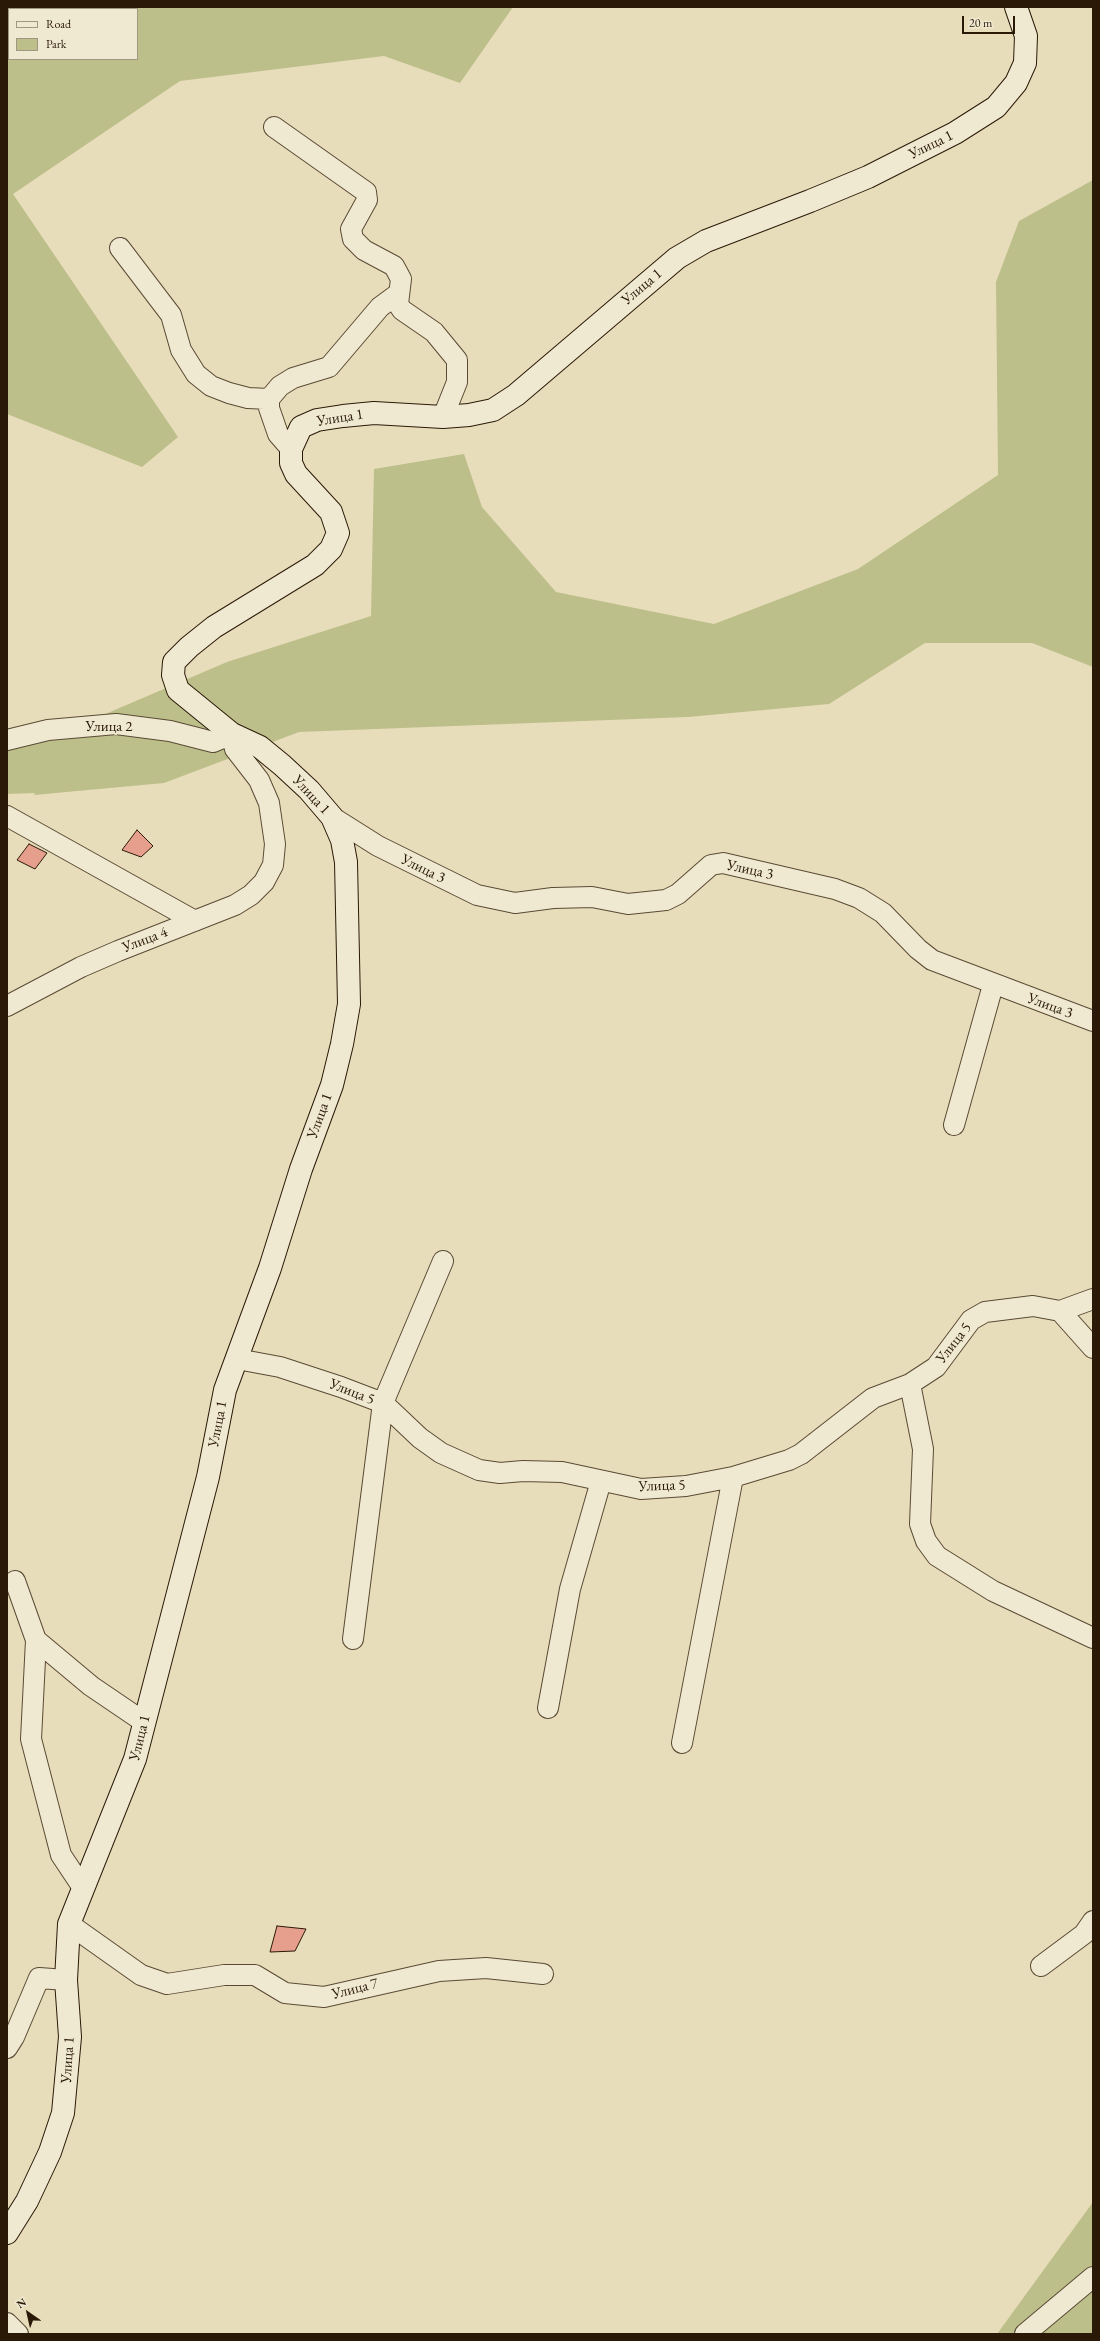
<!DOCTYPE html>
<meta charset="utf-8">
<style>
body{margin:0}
#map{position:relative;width:1100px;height:2341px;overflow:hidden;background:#e8ddba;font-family:"EB Garamond",serif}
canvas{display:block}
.frame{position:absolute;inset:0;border:8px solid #2a1907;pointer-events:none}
.legend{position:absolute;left:8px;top:8px;width:130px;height:52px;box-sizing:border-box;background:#f0e9d2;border:1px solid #a19681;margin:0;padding:5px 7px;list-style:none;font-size:12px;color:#2a1907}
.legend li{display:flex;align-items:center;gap:8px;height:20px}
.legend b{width:20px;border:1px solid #a19681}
.north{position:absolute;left:8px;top:2293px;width:40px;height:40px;-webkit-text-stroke:3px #f0e9d2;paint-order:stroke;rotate:326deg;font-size:11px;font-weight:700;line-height:16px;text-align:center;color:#2a1907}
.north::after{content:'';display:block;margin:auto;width:14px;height:18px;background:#2a1907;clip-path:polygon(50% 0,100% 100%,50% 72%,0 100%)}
.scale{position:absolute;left:962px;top:16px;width:53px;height:18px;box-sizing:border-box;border:2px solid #2a1907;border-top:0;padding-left:5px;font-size:12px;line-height:14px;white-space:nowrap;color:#2a1907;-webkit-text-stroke:3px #f0e9d2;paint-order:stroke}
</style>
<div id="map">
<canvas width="1100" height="2341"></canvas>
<div class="frame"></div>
<ul class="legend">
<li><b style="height:5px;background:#f0e9d2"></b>Road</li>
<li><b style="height:11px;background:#bdbf8b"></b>Park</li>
</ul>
<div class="north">N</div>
<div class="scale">20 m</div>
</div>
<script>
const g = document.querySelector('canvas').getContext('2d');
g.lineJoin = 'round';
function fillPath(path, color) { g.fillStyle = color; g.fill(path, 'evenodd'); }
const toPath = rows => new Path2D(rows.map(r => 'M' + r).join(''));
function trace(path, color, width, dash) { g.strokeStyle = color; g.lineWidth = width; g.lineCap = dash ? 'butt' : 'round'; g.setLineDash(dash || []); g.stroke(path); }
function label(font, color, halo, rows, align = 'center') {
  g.font = font + ' "EB Garamond",serif'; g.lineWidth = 4; g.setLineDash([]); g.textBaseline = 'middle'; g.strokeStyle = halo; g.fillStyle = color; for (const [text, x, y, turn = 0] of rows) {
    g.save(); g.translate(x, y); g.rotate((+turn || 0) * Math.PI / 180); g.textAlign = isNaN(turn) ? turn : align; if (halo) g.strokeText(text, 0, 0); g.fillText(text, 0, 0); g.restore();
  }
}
const green = toPath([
 [7,7,513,7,460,83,384,56,180,81,13,194,178,437,142,467,7,414],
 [9,9,137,9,137,59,9,59],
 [1093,180,1093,667,1032,643,925,643,829,704,688,717,299,732,164,783,34,795,35,793,7,794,7,730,96,718,227,662,371,616,374,469,464,454,482,507,556,592,714,624,858,569,998,475,996,282,1019,221],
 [1093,2202,1093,2334,997,2334]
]);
const building = toPath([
 [137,830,153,846,141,857,122,850,137,830],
 [29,844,47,853,35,869,17,860,29,844],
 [277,1926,306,1929,295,1951,270,1952,277,1926]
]);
const street = toPath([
 [274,127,366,192,367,200,351,229,353,239,364,250,394,266,401,279,398,304,402,310,434,332,457,360,457,382,443,417],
 [120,248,171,315,181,350,196,374,211,386,229,393,248,398,269,399,269,408,278,434,291,449],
 [269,399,280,386,293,378,329,367,380,307,399,293],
 [7,740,48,730,116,724,170,731,213,742,232,734,235,749,259,780,269,803,275,844,273,865,264,882,251,895,235,905,118,951,81,967,7,1006],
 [7,816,195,921],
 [332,817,378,846,477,895,515,903,553,898,592,897,628,904,666,900,678,894,711,865,723,863,835,889,859,898,883,913,918,949,932,960,1093,1021],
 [954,1125,993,985],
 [1060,1311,1093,1348],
 [237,1359,280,1367,341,1387,383,1403,420,1438,441,1453,479,1470,500,1473,523,1471,562,1472,641,1489,686,1486,733,1477,789,1460,801,1454,873,1398,910,1384,936,1367,971,1320,985,1312,1033,1306,1060,1311,1093,1299],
 [910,1384,923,1449,920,1524,926,1541,937,1556,993,1591,1093,1638],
 [15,1581,36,1640,91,1686,144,1722],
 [353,1639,383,1403,443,1261],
 [36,1640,31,1739,61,1855,83,1888],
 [548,1708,570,1589,601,1481],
 [682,1743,733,1477],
 [69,1924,141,1975,167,1984,224,1975,255,1975,285,1993,324,1997,439,1971,486,1968,543,1974],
 [1041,1966,1084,1934,1093,1921],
 [7,2048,14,2037,39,1978,66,1980],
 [7,2323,18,2334],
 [1025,2334,1093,2277]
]);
const secondary = toPath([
 [7,2233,27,2201,50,2152,63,2113,70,2037,66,1980,69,1924,135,1759,208,1477,225,1390,270,1268,301,1169,332,1085,342,1044,349,1004,346,862,342,840,332,817,309,790,282,765,260,747,232,734,178,690,173,675,174,662,189,647,214,627,315,565,331,549,338,533,331,512,296,474,291,463,291,449,301,427,317,420,343,416,374,413,443,417,469,415,493,410,516,395,677,258,706,241,810,201,868,177,955,133,996,107,1016,83,1025,63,1026,36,1016,7]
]);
const streetNames = [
 ["Улица 1",931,145,-26],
 ["Улица 1",642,287,-40],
 ["Улица 1",340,418,-9],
 ["Улица 2",109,727],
 ["Улица 1",311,795,47],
 ["Улица 3",423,869,26],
 ["Улица 3",750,870,12],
 ["Улица 4",145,940,-21],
 ["Улица 3",1050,1006,20],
 ["Улица 1",320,1116,-70],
 ["Улица 5",954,1343,-52],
 ["Улица 5",352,1392,21],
 ["Улица 1",218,1424,-79],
 ["Улица 5",662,1486,-2],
 ["Улица 1",140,1738,-76],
 ["Улица 7",355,1989,-14],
 ["Улица 1",68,2060,-86]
];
fillPath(green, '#bdbf8b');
fillPath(building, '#e69f8c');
trace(building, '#2a1907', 1);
trace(street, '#5a4a34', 22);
trace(secondary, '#2a1907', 24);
trace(street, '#f0e9d2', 20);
trace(secondary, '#f0e9d2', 22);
label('15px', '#2a1907', '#f0e9d2', streetNames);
</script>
